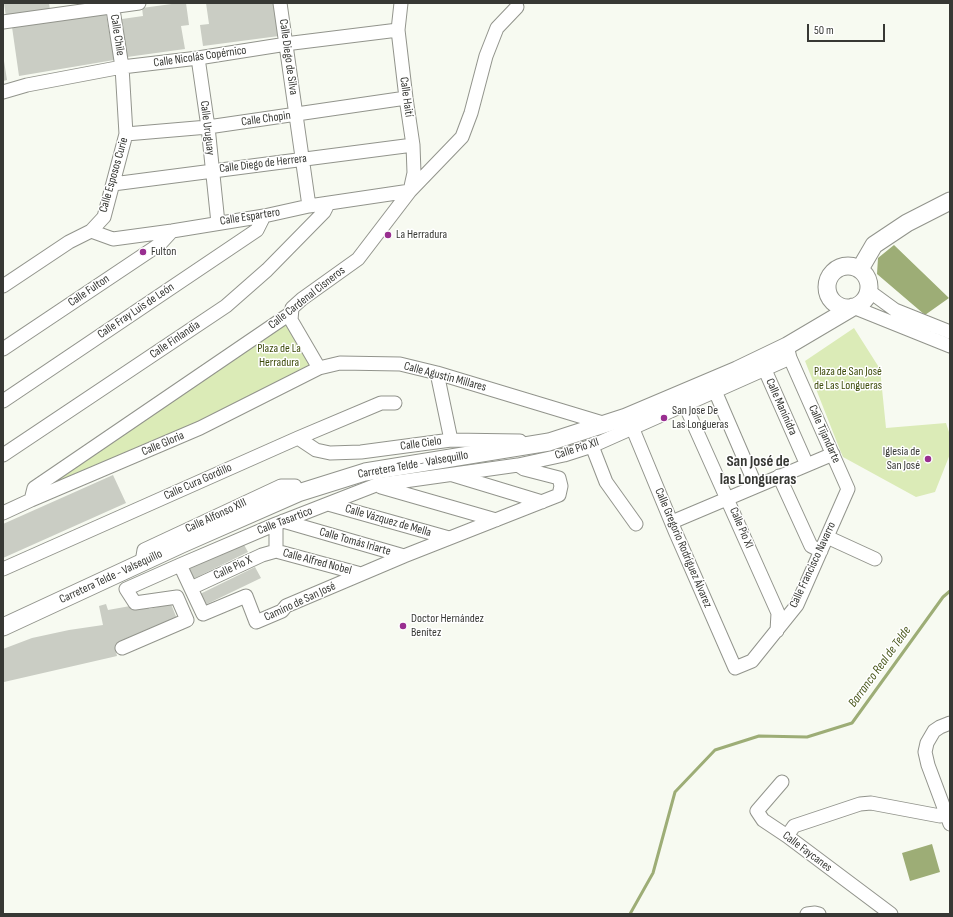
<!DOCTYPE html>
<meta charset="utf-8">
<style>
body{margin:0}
#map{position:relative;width:953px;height:917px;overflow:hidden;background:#f7faf1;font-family:"Sofia Sans Condensed",sans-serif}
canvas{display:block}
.frame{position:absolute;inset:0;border:4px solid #373834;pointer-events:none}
.scale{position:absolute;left:807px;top:24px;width:78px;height:18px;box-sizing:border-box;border:2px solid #373834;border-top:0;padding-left:5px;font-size:12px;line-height:14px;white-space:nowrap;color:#373834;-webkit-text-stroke:3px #fff;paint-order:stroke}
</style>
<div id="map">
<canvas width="953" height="917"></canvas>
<div class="frame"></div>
<div class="scale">50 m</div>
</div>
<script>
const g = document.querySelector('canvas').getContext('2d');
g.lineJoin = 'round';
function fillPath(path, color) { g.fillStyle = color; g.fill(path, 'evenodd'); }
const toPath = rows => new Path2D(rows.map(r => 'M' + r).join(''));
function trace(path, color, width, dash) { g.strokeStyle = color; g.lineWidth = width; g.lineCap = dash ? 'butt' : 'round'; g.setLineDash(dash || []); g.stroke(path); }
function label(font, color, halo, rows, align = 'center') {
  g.font = font + ' "Sofia Sans Condensed",sans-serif'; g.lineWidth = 3; g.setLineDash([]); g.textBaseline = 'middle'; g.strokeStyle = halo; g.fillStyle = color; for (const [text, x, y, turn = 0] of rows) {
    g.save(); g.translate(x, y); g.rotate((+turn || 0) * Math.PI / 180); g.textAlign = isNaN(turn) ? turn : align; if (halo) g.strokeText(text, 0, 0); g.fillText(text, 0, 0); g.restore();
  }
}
const green = toPath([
 [287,320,315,367,200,426,36,495,37,489],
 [854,328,880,369,886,428,946,423,950,435,950,454,935,492,916,497,843,457,840,450,805,361]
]);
const water = toPath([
 [894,245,949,298,925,315,877,274,878,258],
 [932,844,940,872,910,881,902,853]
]);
const stream = toPath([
 [630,914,653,873,675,792,715,750,759,736,807,737,852,723,943,597,950,591]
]);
const building = toPath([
 [4,3,49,3,50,10,6,17],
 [179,3,186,3,189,25,181,26,185,49,127,57,122,19,143,16,142,8],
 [206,3,274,3,279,36,203,46,200,25,209,24],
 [106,14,114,60,19,76,12,27],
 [3,61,4,61,7,80,3,81],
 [113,475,126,503,3,558,3,524],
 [242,541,248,552,193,579,187,567],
 [255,567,261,578,205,605,200,594],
 [147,603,149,609,171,604,177,619,115,648,117,656,4,682,3,649,32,638,69,630,103,625,99,606,106,604,108,610]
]);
const minor = toPath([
 [280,3,309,206],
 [401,3,398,30,406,98,413,145,414,173,410,191],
 [517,7,497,28,486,56,471,113,462,137,410,191,358,259,302,299,292,308,291,320,319,368,340,363,400,364,437,373,606,424],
 [3,22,139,3],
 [198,58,208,127,218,223],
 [3,92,27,85,122,67,198,58,293,43,398,30],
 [126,134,208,127,406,98],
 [113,184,413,145],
 [91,231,113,239,172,231,264,216,309,206,410,191],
 [3,286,69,242,91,231,104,217,126,134,122,67,112,3],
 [869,291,895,310,950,332],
 [853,307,950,346],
 [3,349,160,244,172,231],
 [765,370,807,465],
 [437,373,451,440],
 [715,391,756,486],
 [3,401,257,230,264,216],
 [685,405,778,613,777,631],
 [628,420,632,427,675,531,735,668,752,661,797,605,848,489,790,358],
 [298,438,316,450,330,453,361,452,451,440,520,441],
 [592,446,606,482,636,524],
 [3,455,226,306,267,270,324,212,328,204],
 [453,475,542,502],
 [779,476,811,546,821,551],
 [381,487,496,520],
 [31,500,34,488,291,313],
 [328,504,449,538],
 [3,513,31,500,200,428,319,368],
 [283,521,404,556],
 [672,522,833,454],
 [276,524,276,551,361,574],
 [827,537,875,559],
 [142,562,144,550,281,486,295,486,298,493],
 [180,565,203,614,246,596,256,622,282,611,286,606,404,556,559,495,561,486,559,478,524,469,518,465],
 [3,569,298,438,381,403,395,403],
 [191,588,262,555,276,551],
 [122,648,187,620,177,597,135,603,126,589,180,565,276,524,376,485,518,465,564,455,592,446,790,358,787,346],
 [950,723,940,727,934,731,927,743,925,752,928,765,950,824],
 [782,782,757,811,763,820,787,836,891,914],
 [787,836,794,826,860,804,871,803,940,816,946,814],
 [807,914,815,913,819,914]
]);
const major = toPath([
 '827 287a21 21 0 1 1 42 0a21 21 0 1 1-42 0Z',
 [860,269,874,245,907,223,950,201],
 [3,627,182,544,298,493,365,472,549,442,626,417,737,370,787,346,853,307]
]);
const markers = [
 [388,235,4,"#992e90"],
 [143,252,4,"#992e90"],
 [664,418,4,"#992e90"],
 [928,459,4,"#992e90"],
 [403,626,4,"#992e90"]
];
const streetNames = [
 ["Calle Chile",117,35,81],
 ["Calle Nicolás Copérnico",200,57,-8],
 ["Calle Diego de Silva",288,57,82],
 ["Calle Haití",406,97,82],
 ["Calle Chopin",266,119,-8],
 ["Calle Uruguay",207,128,83],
 ["Calle Diego de Herrera",263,164,-7],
 ["Calle Esposos Curie",114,175,-74],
 ["Calle Espartero",250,217,-9],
 ["Calle Fulton",89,291,-34],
 ["Calle Cardenal Cisneros",307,298,-38],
 ["Calle Fray Luis de León",136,311,-34],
 ["Calle Finlandia",175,340,-34],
 ["Calle Agustín Millares",445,377,15],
 ["Calle Maninidra",781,407,66],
 ["Calle Tijandarte",824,434,66],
 ["Calle Gloria",163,444,-23],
 ["Calle Cielo",421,444,-8],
 ["Calle Pio XII",577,449,-18],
 ["Carretera Telde - Valsequillo",413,465,-10],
 ["Calle Cura Gordillo",198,482,-24],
 ["Calle Alfonso XIII",216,516,-25],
 ["Calle Tasartico",285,521,-21],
 ["Calle Vázquez de Mella",388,521,16],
 ["Calle Pío XI",741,528,67],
 ["Calle Tomás Iriarte",355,542,16],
 ["Calle Gregorio Rodríguez Álvarez",683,548,67],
 ["Calle Alfred Nobel",317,562,15],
 ["Calle Francisco Navarro",813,565,-65],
 ["Calle Pio X",233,568,-25],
 ["Carretera Telde - Valsequillo",111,577,-25],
 ["Camino de San José",300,602,-25],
 ["Calle Faycanes",807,852,37]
];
const poiNames = [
 ["La Herradura",396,235],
 ["Fulton",151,252],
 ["San Jose De",672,411],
 ["Las Longueras",672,425],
 ["Iglesia de",920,452,"right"],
 ["San José",920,466,"right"],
 ["Doctor Hernández",411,619],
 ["Benítez",411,633]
];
const parkNames = [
 ["Plaza de La",279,349],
 ["Herradura",279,363],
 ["Plaza de San José",848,372],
 ["de Las Longueras",848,386]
];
const waterNames = [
 ["Barranco Real de Telde",880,667,-54]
];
const districtNames = [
 ["San José de",758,462],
 ["las Longueras",758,480]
];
fillPath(green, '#dbebb7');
fillPath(water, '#9dad76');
trace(stream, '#9dad76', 3);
fillPath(building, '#cacdc4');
trace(minor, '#92948c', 15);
trace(major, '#92948c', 19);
trace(minor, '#fff', 13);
trace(major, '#fff', 17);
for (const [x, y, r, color] of markers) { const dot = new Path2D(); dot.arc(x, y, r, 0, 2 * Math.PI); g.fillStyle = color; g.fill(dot); trace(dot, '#fff', 1.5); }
label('12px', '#373834', '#fff', streetNames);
label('12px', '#373834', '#fff', poiNames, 'left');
label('12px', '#3c4a09', '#fff', parkNames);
label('italic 13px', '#4b591d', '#fff', waterNames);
label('bold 16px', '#373834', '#fff', districtNames);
</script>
